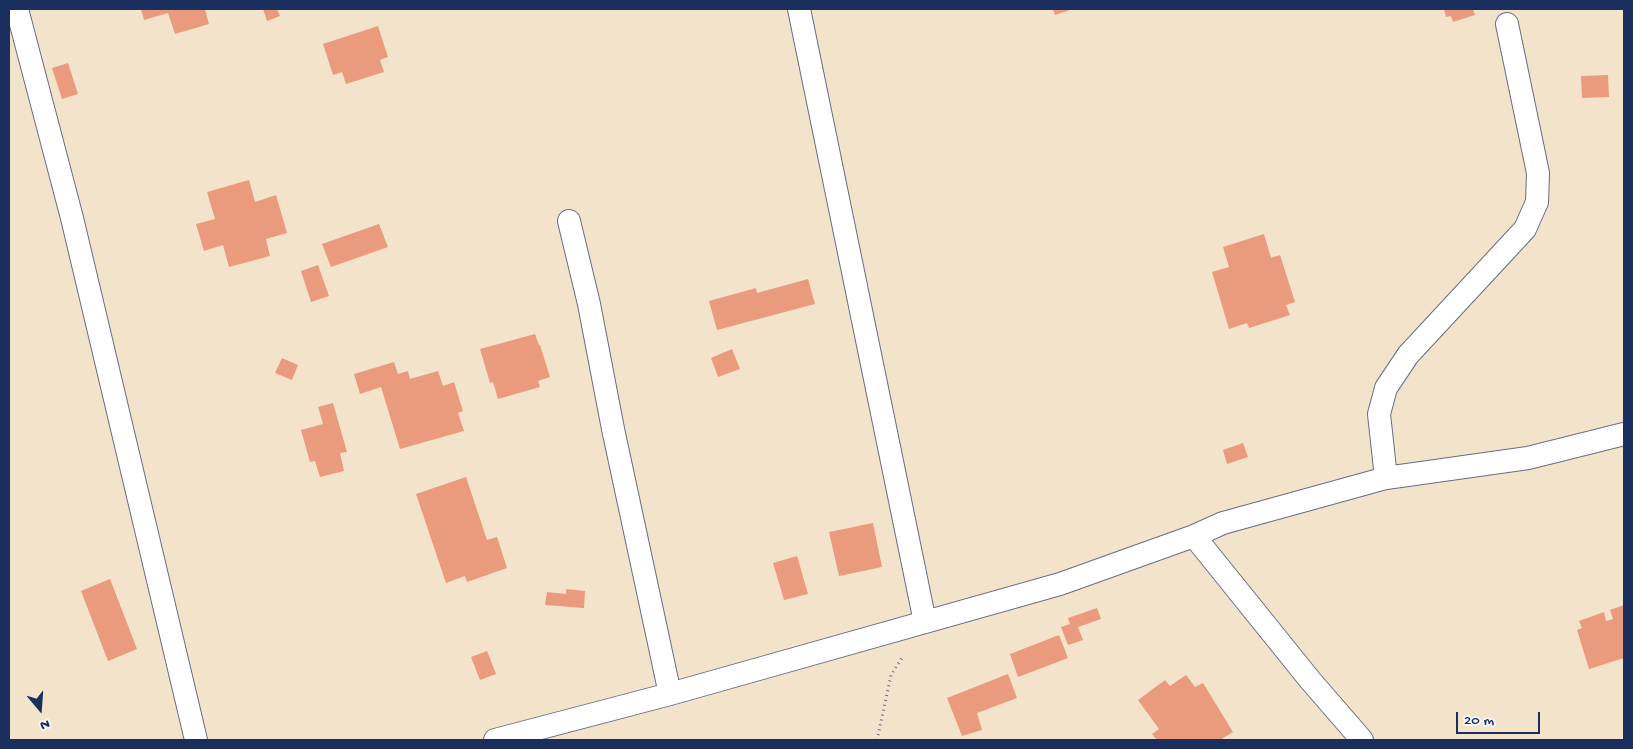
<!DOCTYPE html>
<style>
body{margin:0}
#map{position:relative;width:1633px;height:749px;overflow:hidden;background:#f3e3cb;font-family:"Gochi Hand",sans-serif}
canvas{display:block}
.frame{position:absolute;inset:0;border:10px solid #1b2f5e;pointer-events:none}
.north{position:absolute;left:15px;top:684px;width:50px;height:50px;-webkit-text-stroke:4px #f6f6f2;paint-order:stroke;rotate:162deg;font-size:14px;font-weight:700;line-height:20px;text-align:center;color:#1b2f5e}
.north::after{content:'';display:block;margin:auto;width:18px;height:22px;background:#1b2f5e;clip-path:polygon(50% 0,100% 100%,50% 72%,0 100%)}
.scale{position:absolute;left:1456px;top:712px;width:84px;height:22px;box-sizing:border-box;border:2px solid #1b2f5e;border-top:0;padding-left:6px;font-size:15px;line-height:18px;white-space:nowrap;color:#1b2f5e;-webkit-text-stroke:4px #f6f6f2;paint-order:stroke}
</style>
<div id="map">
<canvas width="1633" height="749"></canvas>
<div class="frame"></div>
<div class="north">N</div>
<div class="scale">20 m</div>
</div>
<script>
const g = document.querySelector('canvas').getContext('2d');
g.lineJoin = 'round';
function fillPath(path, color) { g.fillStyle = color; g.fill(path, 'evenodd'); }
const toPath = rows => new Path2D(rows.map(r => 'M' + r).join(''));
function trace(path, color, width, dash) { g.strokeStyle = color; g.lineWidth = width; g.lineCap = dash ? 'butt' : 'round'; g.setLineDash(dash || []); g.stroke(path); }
const building = toPath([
 [141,9,205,9,209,24,175,34,168,13,144,20],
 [263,9,277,9,280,16,267,21],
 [1053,9,1073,9,1055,15],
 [1444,9,1473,9,1475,15,1453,22,1451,16,1446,17],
 [378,26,388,57,380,60,384,72,346,84,342,72,333,75,323,44],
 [68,63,78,94,62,99,52,68],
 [1608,75,1609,97,1582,98,1581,76],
 [249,180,255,202,276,195,287,233,266,239,270,256,229,267,223,245,204,251,196,224,215,219,207,192],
 [379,224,388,247,331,267,322,244],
 [1264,234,1271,258,1280,255,1295,302,1286,305,1290,315,1249,328,1247,323,1229,329,1212,272,1229,267,1223,247],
 [318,265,329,296,311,302,301,271],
 [808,279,815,304,717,330,709,301,756,288,757,293],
 [535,334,539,345,540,345,550,377,538,381,540,387,498,399,493,382,490,383,480,349],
 [732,349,740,369,718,377,711,358],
 [282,358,298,365,292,380,275,373],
 [394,362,398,374,408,371,410,379,438,371,443,386,454,382,463,411,458,413,464,431,400,449,381,387,360,394,354,374],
 [333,403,347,452,340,453,344,471,320,477,315,461,310,462,301,430,323,424,318,407],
 [1243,443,1248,457,1227,464,1223,450],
 [466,477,487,540,497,537,507,568,467,582,465,576,446,583,416,494],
 [873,523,882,567,839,576,829,532],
 [797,556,808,594,784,600,773,563],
 [110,579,137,649,108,661,81,591],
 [566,589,585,591,584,608,545,605,547,592,566,594],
 [1624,605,1624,658,1589,669,1577,630,1582,628,1579,621,1604,612,1606,621,1613,619,1610,610],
 [1097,608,1101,619,1078,627,1083,640,1068,645,1061,627,1070,624,1068,618],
 [1059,635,1068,658,1018,677,1010,654],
 [487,651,496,674,480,680,471,657],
 [1008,674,1017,698,977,713,982,730,962,736,947,698],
 [1186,675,1195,687,1203,683,1233,732,1220,740,1157,740,1152,734,1159,729,1138,700,1165,680,1170,686]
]);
const path = toPath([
 [877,740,891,675,903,656]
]);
const street = toPath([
 [17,9,72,218,196,740],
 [799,9,925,622],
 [569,221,589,304,613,429,670,694],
 [1386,478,1379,414,1386,388,1408,355,1525,229,1537,202,1538,173,1507,24],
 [1194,536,1310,680,1362,740],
 [495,740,670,694,1060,584,1194,536,1223,523,1386,478,1528,458,1624,434]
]);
fillPath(building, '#eb9b7d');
trace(street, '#676e84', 24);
trace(path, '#676e84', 3, [1, 4]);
trace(street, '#fff', 22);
</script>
